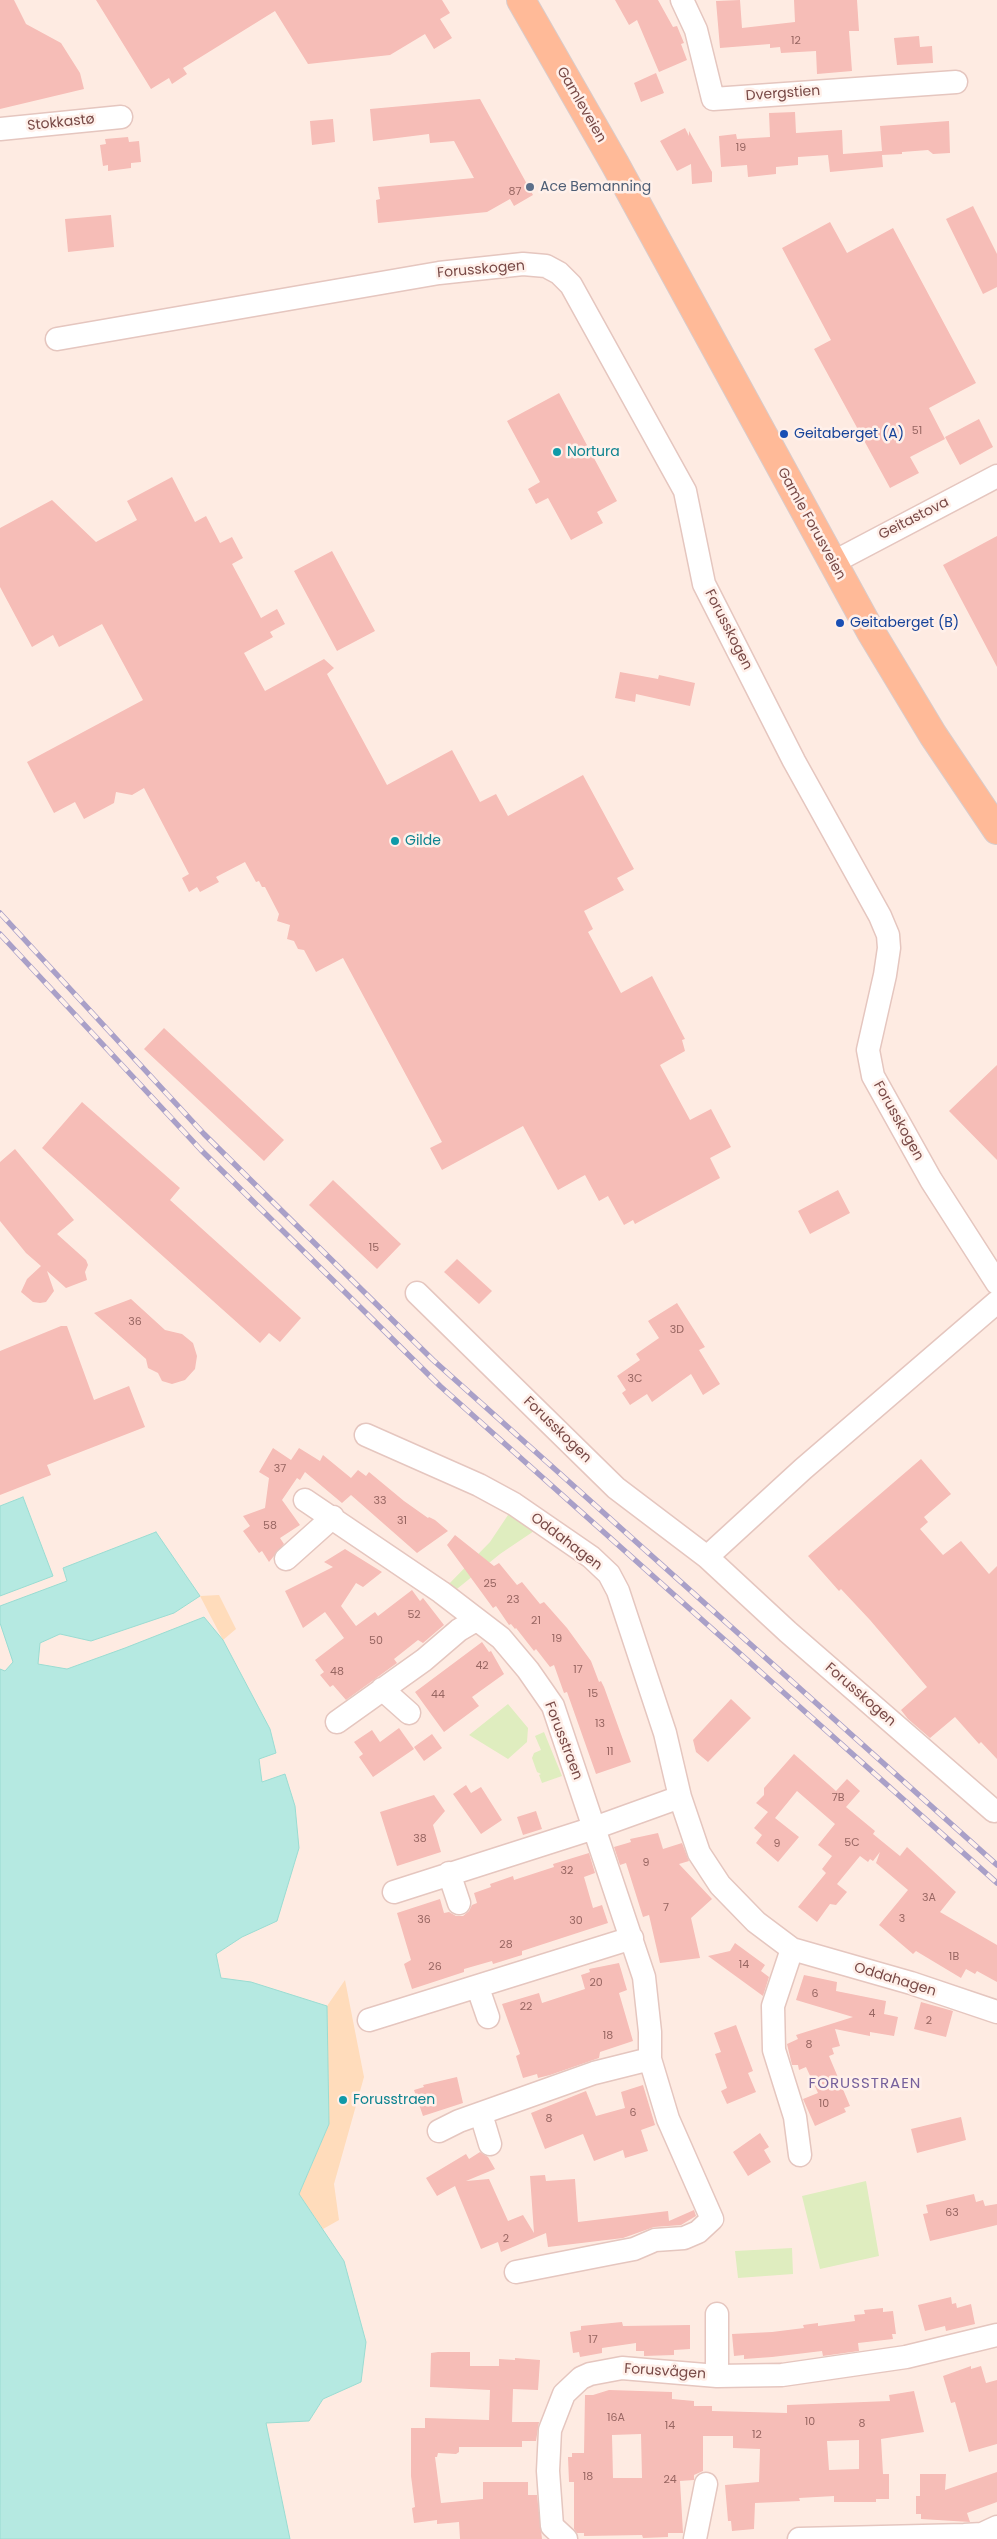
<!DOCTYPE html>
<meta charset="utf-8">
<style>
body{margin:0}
canvas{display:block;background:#feebe2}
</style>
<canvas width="997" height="2539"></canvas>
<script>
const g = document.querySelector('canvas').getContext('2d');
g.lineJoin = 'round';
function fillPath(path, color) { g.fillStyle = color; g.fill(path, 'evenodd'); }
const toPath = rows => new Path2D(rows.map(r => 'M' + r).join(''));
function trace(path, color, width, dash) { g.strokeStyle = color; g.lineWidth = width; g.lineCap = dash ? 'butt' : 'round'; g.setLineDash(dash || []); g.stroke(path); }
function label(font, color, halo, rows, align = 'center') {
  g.font = font + ' Poppins,sans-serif'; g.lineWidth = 5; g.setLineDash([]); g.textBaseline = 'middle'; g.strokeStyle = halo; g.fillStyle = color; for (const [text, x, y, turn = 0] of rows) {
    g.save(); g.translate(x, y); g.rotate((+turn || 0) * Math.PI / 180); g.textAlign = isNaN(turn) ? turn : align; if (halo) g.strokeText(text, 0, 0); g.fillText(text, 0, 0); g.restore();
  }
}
const green = toPath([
 [510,1512,537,1529,500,1554,452,1593,445,1588,490,1542],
 [508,1704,528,1728,527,1742,508,1759,469,1735],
 [544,1732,562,1776,542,1783,539,1775,541,1774,537,1772,532,1758,534,1753,541,1750,535,1736],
 [866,2181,879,2256,820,2269,802,2196],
 [792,2248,793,2274,738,2278,735,2251]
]);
const sand = toPath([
 [219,1595,236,1629,223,1640,200,1596],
 [345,1980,364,2077,334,2184,339,2220,323,2229,299,2194,329,2124,327,2006]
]);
const water = toPath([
 [23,1497,53,1576,0,1596,0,1506,23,1497],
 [156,1532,200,1596,174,1613,91,1641,60,1634,40,1643,38,1664,67,1669,125,1648,204,1617,223,1640,270,1729,276,1753,259,1759,262,1782,285,1774,295,1806,299,1848,277,1921,242,1937,216,1954,221,1978,251,1982,327,2006,329,2124,299,2194,344,2261,366,2342,361,2382,323,2399,309,2421,266,2423,290,2539,0,2539,0,1669,5,1671,13,1662,0,1623,0,1606,67,1581,63,1568,156,1532]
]);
const building = toPath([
 [0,0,14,0,26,24,61,43,80,73,84,89,0,109],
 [96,0,442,0,450,13,440,19,452,38,434,49,425,34,390,55,308,64,275,11,183,68,187,74,172,84,169,78,151,89],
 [615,0,658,0,673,27,677,26,684,43,681,44,687,60,659,72,637,20,629,25],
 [740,0,742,28,795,22,794,0,857,0,859,31,849,31,852,71,817,74,816,51,781,53,780,47,770,48,770,44,720,48,716,1],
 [919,36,920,47,932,46,933,63,897,65,894,38],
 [656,73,664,93,641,102,634,83],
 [480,99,533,195,514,206,510,199,487,212,378,223,376,200,380,199,378,187,474,178,454,141,430,143,429,134,373,141,370,109],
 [795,112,796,133,842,130,843,154,882,151,880,126,949,121,950,153,933,154,928,150,902,152,902,154,882,155,883,167,830,172,828,155,798,157,798,165,776,167,776,174,748,177,747,165,721,167,719,136,736,134,737,139,770,137,769,113],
 [333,119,335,142,312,145,310,121],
 [685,128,689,136,689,131,712,172,712,182,692,184,691,164,677,171,660,141],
 [128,137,129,142,139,141,141,162,131,163,131,168,108,171,108,165,103,166,100,145,106,144,105,139],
 [973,206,997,254,997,287,983,294,946,219],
 [111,215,114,247,68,252,65,219],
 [830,222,847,253,893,228,976,383,929,408,945,439,910,457,919,473,890,488,814,349,831,340,782,248],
 [559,393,617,501,597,512,603,523,571,540,548,498,536,504,528,489,540,482,507,421],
 [979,419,993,447,960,465,945,437],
 [172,477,195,522,206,516,220,543,232,537,243,558,232,564,261,618,277,609,285,624,270,632,273,637,244,653,265,691,324,659,334,668,327,674,387,785,452,750,480,802,496,794,508,816,583,775,634,869,617,878,624,890,584,911,593,929,588,932,621,993,652,976,685,1039,682,1040,685,1051,660,1065,690,1120,711,1109,731,1147,710,1158,720,1178,635,1224,633,1220,624,1225,608,1196,599,1201,585,1175,558,1190,523,1126,442,1170,430,1148,442,1142,343,958,316,972,304,950,298,949,294,941,287,939,290,925,277,921,279,914,265,887,262,887,259,881,256,882,245,862,216,877,219,882,200,892,197,887,189,892,182,878,189,874,144,788,132,795,116,792,114,803,84,819,75,802,54,813,27,762,143,700,102,624,59,647,53,635,32,647,0,587,0,528,52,500,96,542,137,520,127,501],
 [997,536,997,667,943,565],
 [332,551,375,631,337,651,294,571],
 [620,672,658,679,659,675,695,683,690,706,636,694,635,702,615,698],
 [164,1028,284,1140,264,1161,144,1049],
 [997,1065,997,1160,949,1111],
 [82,1102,180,1188,170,1200,301,1318,280,1342,269,1333,260,1343,42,1148],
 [15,1149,74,1220,57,1234,86,1260,88,1265,85,1272,87,1280,66,1288,47,1271,54,1291,46,1302,40,1303,33,1302,21,1292,27,1279,41,1266,26,1253,0,1221,0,1162],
 [333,1180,401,1244,377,1269,309,1205],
 [838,1190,850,1213,810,1234,798,1211],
 [457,1259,492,1291,479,1304,444,1272],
 [131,1299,165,1330,182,1334,193,1343,197,1356,195,1369,185,1380,172,1384,162,1381,158,1373,148,1368,146,1359,94,1313],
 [677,1303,705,1347,699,1350,720,1384,703,1395,691,1374,652,1402,647,1394,630,1405,622,1393,626,1390,617,1376,640,1360,636,1354,659,1338,648,1321],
 [61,1326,67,1326,94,1400,129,1386,145,1427,47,1465,51,1475,0,1495,0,1351],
 [273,1448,291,1460,299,1448,320,1461,323,1455,351,1478,358,1470,366,1476,369,1472,404,1501,428,1518,429,1517,435,1520,448,1531,417,1553,351,1495,342,1503,305,1472,300,1480,297,1478,282,1500,300,1525,280,1538,284,1544,269,1562,262,1551,259,1553,243,1531,250,1526,243,1516,265,1508,269,1478,259,1472],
 [921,1459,951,1494,924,1517,928,1522,920,1529,943,1555,961,1541,989,1574,997,1566,997,1759,981,1742,979,1744,955,1717,930,1738,908,1719,901,1710,927,1687,870,1620,841,1589,839,1591,808,1556],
 [455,1535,494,1566,499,1563,517,1585,522,1582,540,1604,544,1602,567,1628,591,1661,599,1682,601,1681,604,1687,631,1762,596,1774,567,1692,564,1693,554,1665,550,1667,536,1649,534,1651,516,1628,515,1629,511,1624,509,1625,496,1606,493,1608,447,1545],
 [345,1549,382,1572,363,1587,356,1583,341,1606,356,1626,375,1612,378,1616,412,1590,420,1601,423,1598,444,1625,423,1643,418,1640,394,1659,397,1663,346,1700,333,1685,330,1687,320,1675,324,1672,315,1660,344,1638,325,1612,303,1628,285,1591,333,1567,324,1562],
 [482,1642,489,1652,491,1651,504,1674,472,1697,479,1706,444,1732,415,1692],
 [731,1699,751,1718,708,1762,696,1752,693,1740],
 [399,1728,414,1749,373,1777,359,1757,363,1754,354,1742,372,1730,380,1742],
 [432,1734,442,1748,424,1761,414,1747],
 [794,1754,836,1791,847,1779,860,1791,846,1807,875,1831,873,1834,900,1856,907,1847,956,1892,940,1912,997,1945,997,1982,977,1971,975,1974,966,1969,961,1978,916,1951,913,1954,879,1925,908,1890,876,1863,880,1852,873,1861,870,1859,868,1862,860,1856,837,1884,847,1892,836,1905,830,1904,817,1922,798,1907,826,1873,822,1869,832,1856,818,1845,835,1824,797,1791,775,1818,799,1837,778,1862,756,1843,762,1835,754,1828,768,1812,756,1803,764,1795,764,1788],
 [466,1785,471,1793,481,1787,502,1820,481,1834,453,1794],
 [434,1795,445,1811,433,1825,441,1852,397,1866,380,1812],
 [536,1811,542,1829,523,1835,517,1817],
 [658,1833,663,1849,682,1843,689,1861,679,1864,712,1899,691,1918,700,1958,660,1963,649,1915,643,1917,626,1863,620,1865,614,1847,631,1842,630,1839],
 [589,1853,595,1873,584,1877,593,1908,602,1905,608,1923,522,1951,522,1955,493,1964,492,1961,464,1969,464,1972,412,1989,404,1964,411,1960,397,1913,440,1899,444,1913,449,1912,456,1916,463,1916,469,1911,472,1905,477,1903,474,1893,491,1887,490,1884,513,1876,514,1880,554,1867,553,1864],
 [735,1943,765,1965,761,1971,769,1977,763,1996,708,1956,730,1951],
 [619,1963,627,1990,619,1993,633,2041,600,2052,599,2058,550,2075,538,2078,537,2074,523,2078,516,2056,520,2054,502,2004,539,1993,542,2003,585,1989,581,1975,590,1972,589,1969],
 [804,1975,837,1982,836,1991,886,2001,884,2014,898,2017,894,2036,870,2032,870,2036,835,2029,840,2046,832,2048,834,2054,829,2056,850,2106,844,2108,846,2112,815,2126,803,2099,818,2093,806,2067,799,2070,798,2065,792,2065,787,2044,798,2039,796,2035,853,2017,796,2000],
 [921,2002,953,2011,946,2037,914,2029],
 [736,2025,753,2071,748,2073,756,2092,727,2104,721,2091,727,2088,715,2054,721,2052,714,2033],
 [457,2077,463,2103,423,2116,414,2090,424,2087,423,2085],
 [643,2085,655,2125,641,2130,648,2151,625,2158,623,2150,594,2161,583,2134,545,2149,531,2113,586,2091,596,2116,625,2108,621,2092],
 [961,2117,966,2140,917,2153,911,2129],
 [760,2133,769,2147,764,2150,771,2162,748,2176,733,2152],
 [480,2152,488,2157,495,2169,466,2181,489,2179,508,2221,523,2215,534,2233,530,2176,545,2175,546,2181,575,2179,578,2222,668,2211,669,2221,694,2210,696,2216,681,2225,654,2227,623,2238,548,2247,546,2233,501,2252,498,2242,481,2249,455,2186,437,2196,426,2178,466,2154,469,2159],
 [974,2194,976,2202,983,2200,985,2206,997,2204,997,2225,930,2241,923,2214,928,2213,926,2205],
 [951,2297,952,2304,956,2303,957,2308,971,2304,975,2324,946,2331,945,2326,925,2331,918,2305],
 [883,2308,883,2312,893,2311,896,2334,892,2334,893,2339,858,2343,859,2351,823,2356,822,2351,772,2357,744,2359,744,2355,734,2356,732,2334,772,2332,804,2328,803,2325,818,2323,818,2326,855,2321,854,2315,865,2314,864,2310],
 [622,2322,623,2326,690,2325,690,2349,674,2350,674,2355,644,2356,644,2351,636,2351,636,2343,602,2348,602,2353,580,2357,579,2352,573,2353,570,2332,581,2330,581,2326],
 [438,2352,470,2352,470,2366,499,2366,499,2359,515,2360,515,2358,540,2360,538,2390,513,2389,512,2422,539,2422,536,2441,522,2441,522,2447,459,2447,459,2452,456,2454,438,2453,437,2457,435,2457,441,2503,483,2499,483,2482,528,2482,528,2495,537,2495,542,2539,460,2539,459,2522,437,2524,437,2520,414,2523,412,2508,415,2507,411,2476,411,2428,425,2428,425,2418,489,2420,490,2390,430,2387,431,2353],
 [971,2366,971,2369,981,2366,986,2383,997,2380,997,2444,969,2452,955,2402,951,2403,943,2376],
 [609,2390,672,2392,672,2399,694,2401,694,2406,712,2406,712,2411,787,2413,787,2405,890,2401,889,2395,914,2391,924,2432,881,2439,883,2474,889,2474,889,2499,876,2499,876,2502,834,2502,834,2496,799,2498,800,2501,755,2503,754,2529,732,2531,731,2521,728,2521,725,2485,759,2482,760,2449,733,2448,733,2436,703,2436,703,2471,694,2475,694,2480,680,2481,683,2533,668,2533,668,2537,643,2538,642,2535,584,2536,584,2533,577,2533,574,2529,574,2482,569,2482,568,2457,572,2457,572,2453,584,2453,585,2395,593,2395],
 [641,2434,642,2478,613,2478,612,2435],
 [859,2440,859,2469,829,2470,827,2441],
 [997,2472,997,2502,967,2513,970,2522,921,2519,921,2514,916,2514,916,2496,920,2496,920,2474,946,2474,945,2490]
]);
const minor = toPath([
 [682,0,696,30,713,99,956,82],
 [0,129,121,117],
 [57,339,439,273,523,264,546,266,559,273,571,285,685,491,704,584,794,761,880,916,888,935,889,948,885,975,868,1050,873,1076,931,1180,997,1283],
 [832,563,997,476],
 [417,1293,616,1488,707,1557,788,1632,994,1811],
 [366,1435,479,1485,514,1504,591,1557,609,1574,618,1591,665,1733,680,1797,699,1853,720,1885,756,1922,792,1949,911,1983,997,2012],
 [305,1500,441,1592,501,1638,528,1670,553,1706,644,1977,650,2032,650,2059,668,2119,712,2219,698,2232,684,2238,655,2240,634,2249,613,2253,516,2272],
 [707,1557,803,1469,997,1302],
 [286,1559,333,1517],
 [382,1689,409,1713],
 [337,1722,424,1660,459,1630,476,1620],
 [449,1873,459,1903],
 [394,1892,594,1828,680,1797],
 [792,1949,773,2006,774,2050,795,2117,800,2155],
 [478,1988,488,2017],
 [369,2020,632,1938],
 [481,2114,490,2144],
 [439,2131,459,2121,594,2073,650,2059],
 [717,2314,717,2376],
 [566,2539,552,2526,548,2471,550,2430,564,2394,581,2378,590,2374,622,2368,717,2376,782,2375,906,2357,997,2335],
 [695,2539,706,2484],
 [799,2539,964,2535,982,2534,997,2527]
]);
const major = toPath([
 [521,0,615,164,871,632,933,735,997,830]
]);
const rail = toPath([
 [0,913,204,1134,433,1360,997,1865],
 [0,934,201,1150,440,1386,997,1883]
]);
const markers = [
 [530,187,5,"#5c6f8a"],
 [784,434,5,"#1a4fb4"],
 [557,452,5,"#0f9aa8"],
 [840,623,5,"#1a4fb4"],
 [395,841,5,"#0f9aa8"],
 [343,2100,5,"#0f9aa8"]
];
const numberNames = [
 ["12",796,41],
 ["19",741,148],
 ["87",515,192],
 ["51",917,431],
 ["15",374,1248],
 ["36",135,1322],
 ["3D",677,1330],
 ["3C",635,1379],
 ["37",280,1469],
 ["33",380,1501],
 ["31",402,1521],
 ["58",270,1526],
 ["25",490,1584],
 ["23",513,1600],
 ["52",414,1615],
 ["21",536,1621],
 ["19",557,1639],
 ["50",376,1641],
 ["42",482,1666],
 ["17",578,1670],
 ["48",337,1672],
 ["15",593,1694],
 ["44",438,1695],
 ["13",600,1724],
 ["11",610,1752],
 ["7B",838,1798],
 ["38",420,1839],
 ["5C",852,1843],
 ["9",777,1844],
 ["9",646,1863],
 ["32",567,1871],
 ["3A",929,1898],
 ["7",666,1908],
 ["3",902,1919],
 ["36",424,1920],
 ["30",576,1921],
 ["28",506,1945],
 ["1B",954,1957],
 ["14",744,1965],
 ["26",435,1967],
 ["20",596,1983],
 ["6",815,1994],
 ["22",526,2007],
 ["4",872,2014],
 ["2",929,2021],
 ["18",608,2036],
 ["8",809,2045],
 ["10",824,2104],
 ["6",633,2113],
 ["8",549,2119],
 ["63",952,2213],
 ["2",506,2239],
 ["17",593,2340],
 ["16A",616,2418],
 ["10",810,2422],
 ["8",862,2424],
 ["14",670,2426],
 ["12",757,2435],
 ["18",588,2477],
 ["24",670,2480]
];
const streetNames = [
 ["Dvergstien",783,94,-4],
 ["Gamleveien",581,105,60],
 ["Stokkastø",61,123,-6],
 ["Forusskogen",481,270,-5],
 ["Geitastova",914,519,-27],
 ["Gamle Forusveien",811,524,61],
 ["Forusskogen",728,630,63],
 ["Forusskogen",898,1121,61],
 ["Forusskogen",557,1430,44],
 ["Oddahagen",566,1542,37],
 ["Forusskogen",860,1695,41],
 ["Forusstraen",563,1741,69],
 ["Oddahagen",895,1980,17],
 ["Forusvågen",665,2372,4]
];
const serviceNames = [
 ["Ace Bemanning",540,187]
];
const transitNames = [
 ["Geitaberget (A)",794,434],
 ["Geitaberget (B)",850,623]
];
const cultureNames = [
 ["Nortura",567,452],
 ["Gilde",405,841],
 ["Forusstraen",353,2100]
];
const neighbourhoodNames = [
 ["FORUSSTRAEN",865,2084]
];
fillPath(green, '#dfedbf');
fillPath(sand, '#ffdcbb');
fillPath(water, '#b5e9e1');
trace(water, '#9adcd2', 1);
fillPath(building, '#f6bdb7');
trace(minor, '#e5c6bf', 25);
trace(major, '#d9cccb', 30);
trace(minor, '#fff', 22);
trace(major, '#ffba98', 28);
trace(rail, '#a9a0c8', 5.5);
trace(rail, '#fff0ea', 4, [11]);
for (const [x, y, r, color] of markers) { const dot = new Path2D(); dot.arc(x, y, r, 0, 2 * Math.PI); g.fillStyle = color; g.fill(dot); trace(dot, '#fff0ea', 2); }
label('11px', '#986662', null, numberNames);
label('14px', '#784946', '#fff0ea', streetNames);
label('14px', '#4e5e75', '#fff0ea', serviceNames, 'left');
label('14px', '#164399', '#fff0ea', transitNames, 'left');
label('14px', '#0d838f', '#fff0ea', cultureNames, 'left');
g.letterSpacing = '1px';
label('15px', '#76619c', '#fff0ea', neighbourhoodNames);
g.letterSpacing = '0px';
</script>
